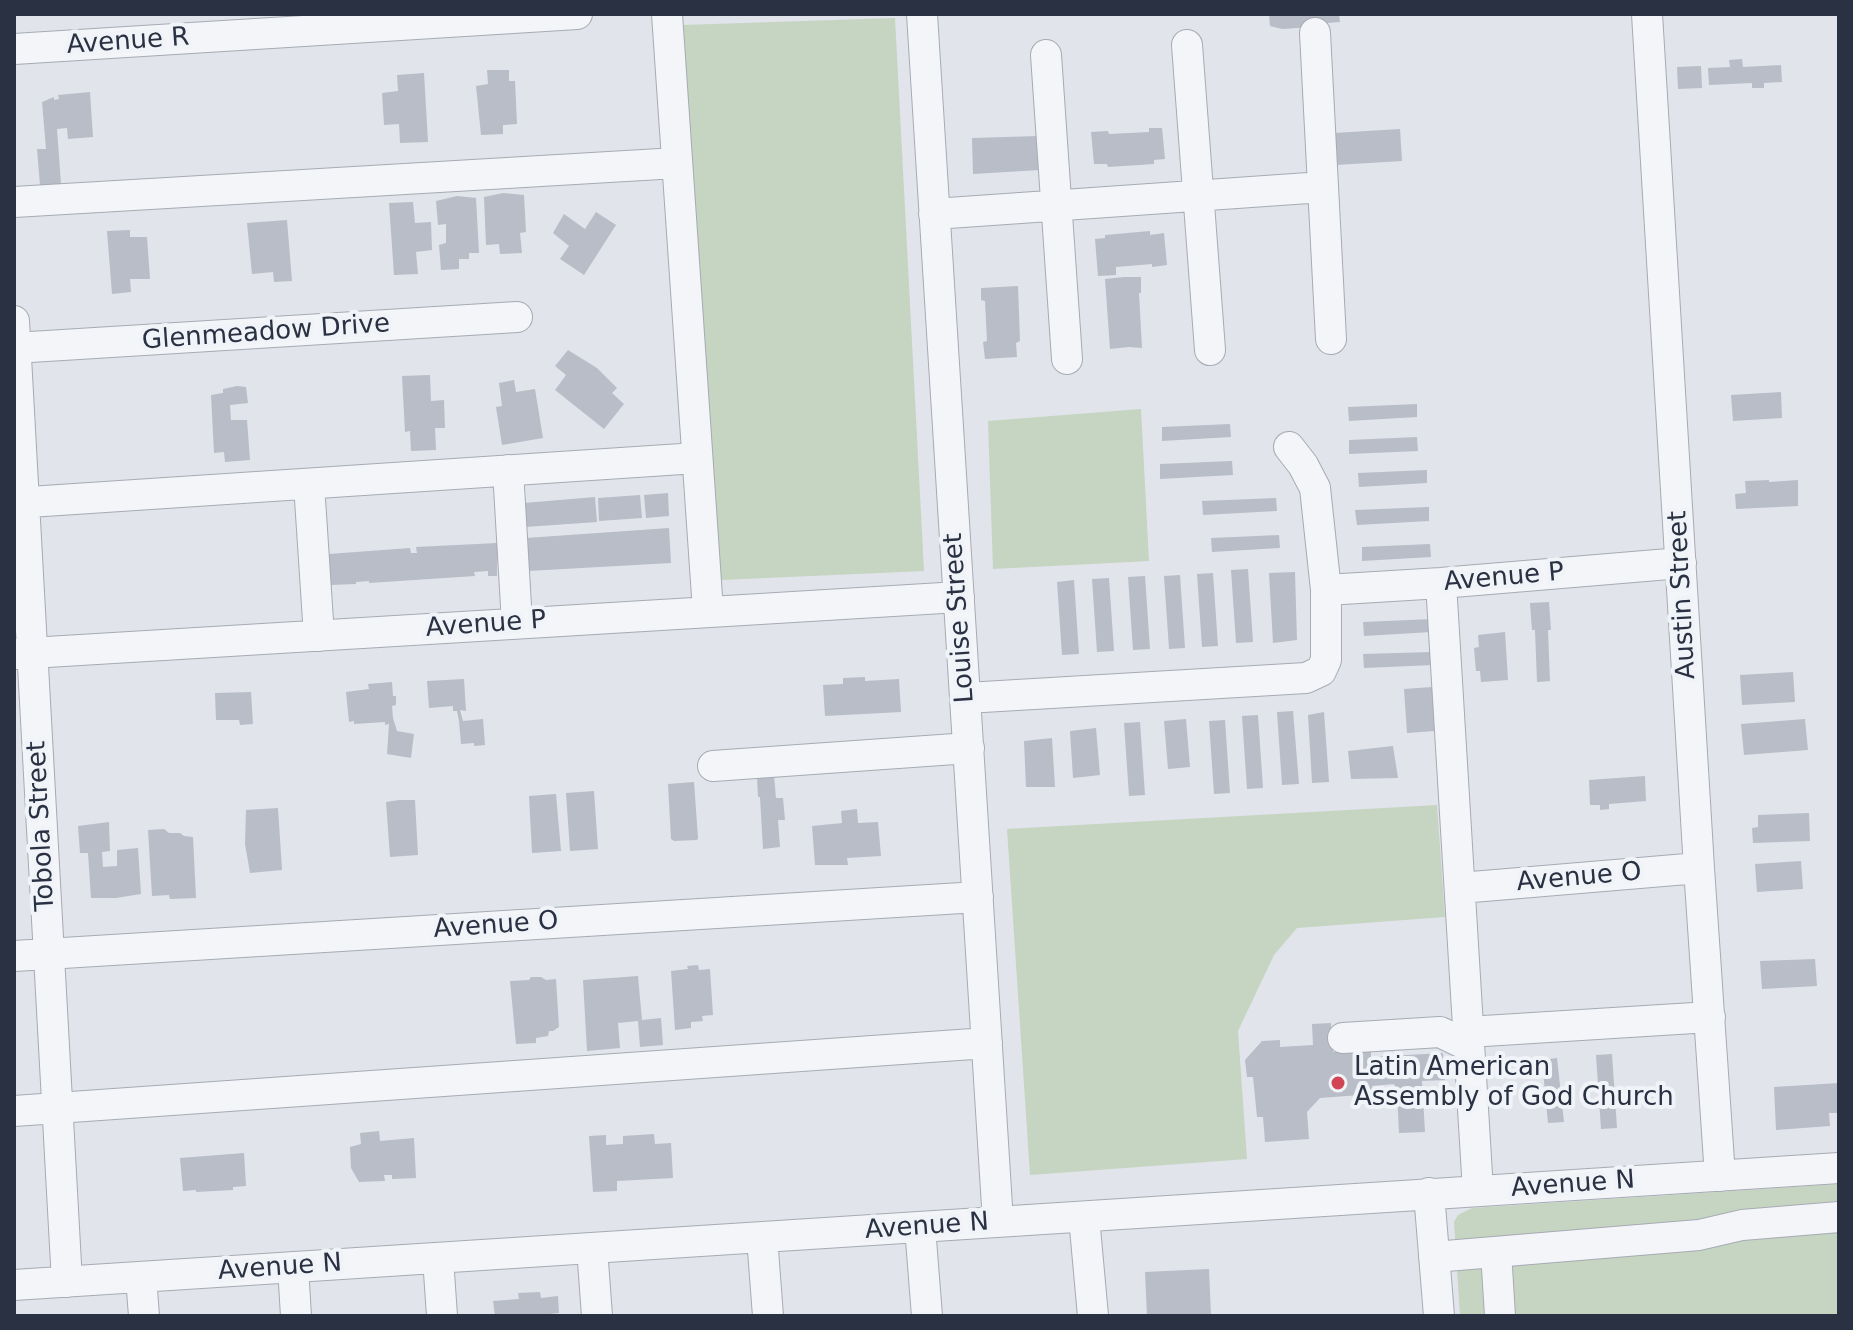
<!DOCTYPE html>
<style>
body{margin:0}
#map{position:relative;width:1853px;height:1330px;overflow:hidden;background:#e1e4ea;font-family:"DejaVu Sans",sans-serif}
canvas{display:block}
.frame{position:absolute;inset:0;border:16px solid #293142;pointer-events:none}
</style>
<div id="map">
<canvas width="1853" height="1330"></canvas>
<div class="frame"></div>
</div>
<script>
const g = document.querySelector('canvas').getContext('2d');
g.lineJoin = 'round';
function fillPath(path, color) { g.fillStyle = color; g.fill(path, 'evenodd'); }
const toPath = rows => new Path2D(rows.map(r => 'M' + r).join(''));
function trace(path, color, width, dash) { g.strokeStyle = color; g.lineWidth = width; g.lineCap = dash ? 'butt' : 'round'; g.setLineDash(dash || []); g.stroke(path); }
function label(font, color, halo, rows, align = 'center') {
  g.font = font + ' "DejaVu Sans",sans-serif'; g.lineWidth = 8; g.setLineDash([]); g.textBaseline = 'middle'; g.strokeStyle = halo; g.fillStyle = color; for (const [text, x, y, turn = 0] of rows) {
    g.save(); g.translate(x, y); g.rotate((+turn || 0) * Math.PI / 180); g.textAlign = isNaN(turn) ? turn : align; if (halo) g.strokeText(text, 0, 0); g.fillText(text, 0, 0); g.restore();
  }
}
const green = toPath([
 [895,18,924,571,721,580,683,25],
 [1141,409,1149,561,993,569,988,421],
 [1437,805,1445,917,1297,928,1274,955,1238,1031,1247,1159,1030,1175,1007,829],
 [1839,1184,1839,1316,1460,1316,1454,1222,1458,1215,1472,1208]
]);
const building = toPath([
 [1269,14,1339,14,1340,22,1328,23,1327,26,1282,29,1270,26],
 [1742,59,1743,67,1781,65,1782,82,1764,83,1764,88,1752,88,1752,83,1709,85,1708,68,1730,67,1729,60],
 [1701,66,1702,88,1678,89,1677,67],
 [487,70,509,70,509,81,515,81,517,124,503,125,503,134,481,135,476,86,488,84],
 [424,73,428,142,400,143,399,124,384,125,382,93,398,91,397,75],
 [90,92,93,137,68,139,67,128,57,129,61,184,40,185,37,149,46,149,42,102,54,97,54,100,59,99,58,95],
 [1149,128,1162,128,1165,159,1154,160,1154,164,1108,167,1107,164,1094,164,1091,132,1108,131,1109,134,1149,132],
 [1400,129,1402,161,1336,165,1334,133],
 [1038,136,1040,170,973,174,972,138],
 [503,193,524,195,526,232,520,233,522,253,500,254,499,244,486,245,484,197],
 [457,196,476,198,479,253,469,253,469,259,459,259,459,269,441,270,439,245,446,243,446,224,438,225,436,201],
 [413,202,415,223,431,222,432,250,416,252,418,274,394,275,389,203],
 [596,212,616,225,584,275,560,259,569,246,553,233,564,214,585,229],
 [287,220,292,281,274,282,273,272,252,274,247,223],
 [130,230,130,237,147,237,150,279,130,279,131,292,112,294,107,231],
 [1150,231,1150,235,1164,233,1167,265,1152,267,1152,264,1116,267,1116,275,1098,276,1095,239,1105,238,1105,235],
 [1124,277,1141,277,1141,293,1139,293,1142,348,1129,347,1110,349,1105,279],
 [1018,286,1020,341,1016,343,1017,357,985,359,983,342,987,341,985,301,981,300,981,288],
 [568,350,597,368,617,388,612,393,624,404,604,429,555,390,566,375,555,366],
 [430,375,431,401,444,400,445,428,435,428,436,450,411,451,410,431,405,432,402,376],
 [514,380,516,392,535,389,543,438,502,445,496,407,502,406,499,383],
 [237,386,246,387,248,403,230,405,231,420,247,420,250,460,225,462,224,452,214,453,211,395,223,393,223,389],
 [1781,392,1782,418,1733,421,1731,395],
 [1417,404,1417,417,1349,421,1348,407],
 [1230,424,1231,437,1162,441,1162,427],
 [1417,437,1418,451,1349,454,1349,440],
 [1232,461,1233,475,1160,479,1160,464],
 [1427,470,1427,483,1359,487,1358,473],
 [1769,480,1769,482,1798,480,1798,506,1736,509,1735,494,1746,493,1745,481],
 [668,493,669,516,646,518,644,495],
 [640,495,642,518,599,521,598,498],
 [595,497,597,522,525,527,524,503],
 [1276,498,1277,511,1203,515,1202,501],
 [1429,507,1429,521,1357,525,1355,510],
 [669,528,671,563,528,571,526,538],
 [1279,535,1280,548,1212,552,1211,538],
 [497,543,497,576,488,576,488,571,474,572,475,576,369,583,369,581,356,582,356,584,330,585,329,554,410,548,411,553,417,553,416,547],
 [1430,544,1431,557,1362,561,1362,547],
 [1248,569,1253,642,1236,643,1231,570],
 [1295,572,1297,640,1273,643,1269,573],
 [1213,573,1218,646,1202,647,1197,574],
 [1180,575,1185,648,1169,649,1164,576],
 [1145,576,1150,649,1133,650,1128,577],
 [1109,578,1114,651,1097,652,1092,579],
 [1074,580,1079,654,1062,655,1057,582],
 [1549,602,1551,630,1548,630,1550,681,1537,682,1535,630,1532,630,1530,603],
 [1432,619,1432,632,1364,636,1363,622],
 [1505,632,1508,680,1481,682,1480,671,1476,671,1474,648,1479,647,1478,635],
 [1432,652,1433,665,1364,668,1363,654],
 [1793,672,1795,702,1742,705,1740,675],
 [865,677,865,681,899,679,901,712,825,716,823,685,843,684,843,678],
 [464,679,466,711,460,710,463,721,483,719,485,745,474,746,474,743,461,744,459,721,457,711,453,711,453,706,429,708,427,681],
 [392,682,393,696,396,696,396,705,392,706,393,718,397,731,414,734,411,758,387,754,389,724,385,725,385,722,354,724,354,721,349,722,346,692,369,689,368,684],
 [1432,687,1435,731,1407,733,1404,689],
 [251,692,253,724,240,725,239,720,216,720,215,693],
 [1293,711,1299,784,1282,785,1277,712],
 [1324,712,1329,782,1312,783,1308,715],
 [1258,715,1263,788,1247,789,1242,716],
 [1186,719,1190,767,1168,769,1164,721],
 [1805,719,1808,750,1744,755,1741,724],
 [1225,720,1230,793,1214,794,1209,721],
 [1140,722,1145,795,1129,796,1124,723],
 [1096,728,1100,775,1073,778,1070,731],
 [1052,738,1055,787,1026,787,1024,741],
 [1393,746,1398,778,1351,779,1348,751],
 [774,776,776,798,783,798,785,820,778,820,780,847,763,849,760,797,758,797,757,777],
 [1645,776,1646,801,1609,804,1609,809,1600,810,1600,805,1590,805,1589,780],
 [694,782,698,838,697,840,674,841,671,839,668,784],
 [594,791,598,849,570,851,566,793],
 [556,794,561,851,532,853,529,796],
 [399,800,415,800,418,855,390,857,386,802],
 [278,808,282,870,250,873,245,844,246,810],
 [857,809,858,823,878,822,881,856,847,858,848,865,815,865,812,826,842,823,841,811],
 [1809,813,1810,841,1753,843,1752,828,1758,827,1758,815],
 [109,822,110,851,102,852,103,867,117,866,117,850,138,848,141,894,116,898,91,898,88,853,80,853,78,826],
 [164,829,169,833,180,833,184,836,193,837,196,898,170,899,169,895,152,896,148,830],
 [1801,861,1803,889,1757,892,1755,864],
 [1815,959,1817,986,1762,989,1760,961],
 [698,965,699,970,710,969,713,1015,702,1016,703,1021,691,1022,691,1028,675,1030,671,971,688,969,687,966],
 [638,976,642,1020,661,1018,663,1045,640,1047,638,1021,618,1023,620,1048,587,1051,583,980],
 [531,977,541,977,546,980,556,979,559,1027,553,1031,549,1031,548,1036,536,1038,536,1043,516,1044,510,981,529,980],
 [1331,1023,1333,1052,1371,1050,1371,1057,1443,1053,1445,1080,1422,1081,1425,1132,1399,1133,1397,1091,1394,1084,1372,1086,1373,1094,1320,1098,1307,1112,1309,1139,1265,1142,1263,1117,1257,1117,1253,1077,1247,1077,1245,1060,1262,1041,1280,1040,1280,1047,1313,1045,1312,1024],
 [1612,1054,1617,1128,1601,1129,1596,1055],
 [1557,1058,1564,1122,1548,1123,1542,1060],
 [1839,1083,1839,1113,1829,1113,1830,1126,1776,1130,1774,1087],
 [379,1131,380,1141,414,1138,416,1178,392,1179,392,1175,384,1175,385,1181,359,1182,351,1168,350,1147,361,1144,360,1133],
 [654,1134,655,1144,671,1143,673,1178,617,1181,617,1191,593,1192,589,1136,606,1135,606,1145,623,1144,623,1136],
 [244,1153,246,1186,233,1187,233,1190,196,1192,196,1190,183,1191,180,1158],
 [1209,1269,1211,1316,1147,1316,1145,1272],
 [540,1292,541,1298,558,1296,559,1313,550,1314,550,1316,495,1316,493,1301,519,1299,518,1293]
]);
const minor = toPath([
 [667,14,708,611],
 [922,14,998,1222],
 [1647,14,1699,868,1720,1176],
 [1315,33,1331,339],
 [1187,45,1210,350],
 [14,49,577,14],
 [1046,55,1067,359],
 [14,202,677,163],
 [934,214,1323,187],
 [14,321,67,1282],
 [14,348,517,317],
 [508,470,517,623],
 [309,484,319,636],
 [14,503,697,458],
 [1441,583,1478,1191],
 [1326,590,1441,583,1681,563],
 [14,654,959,597],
 [966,698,1306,678,1321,671,1326,660,1326,590,1315,488,1303,465,1289,447],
 [713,766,969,748],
 [1460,888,1699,868],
 [14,956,978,897],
 [1468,1032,1710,1017],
 [1343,1038,1440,1032,1469,1046],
 [14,1111,987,1043],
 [1429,1193,1439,1316],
 [1084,1217,1093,1316],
 [920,1227,927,1316],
 [762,1237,768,1316],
 [592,1248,597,1316],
 [1496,1252,1500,1316],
 [1434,1257,1699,1235,1742,1225,1839,1217],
 [438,1258,442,1316],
 [293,1267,296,1316],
 [141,1277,144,1316],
 [14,1285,1839,1168]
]);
const markers = [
 [1338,1083,8,"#d14454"]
];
const streetNames = [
 ["Avenue R",128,42,-4],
 ["Glenmeadow Drive",266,333,-4],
 ["Avenue P",1504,578,-5],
 ["Austin Street",1683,595,-93],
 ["Louise Street",960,618,-94],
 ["Avenue P",486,625,-4],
 ["Tobola Street",42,826,-93],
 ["Avenue O",1579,878,-5],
 ["Avenue O",496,926,-4],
 ["Avenue N",1573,1185,-4],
 ["Avenue N",927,1227,-4],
 ["Avenue N",280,1268,-4]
];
const poiNames = [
 ["Latin American",1354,1068],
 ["Assembly of God Church",1354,1098]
];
fillPath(green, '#c6d4c2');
fillPath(building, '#b8bdc7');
trace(minor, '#a6abb4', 32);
trace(minor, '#f3f5f8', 30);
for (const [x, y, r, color] of markers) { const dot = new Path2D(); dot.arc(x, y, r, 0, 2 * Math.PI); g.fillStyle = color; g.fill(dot); trace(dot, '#f0f3f7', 3); }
label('26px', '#293142', '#f0f3f7', streetNames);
label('26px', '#293142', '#f0f3f7', poiNames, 'left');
</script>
